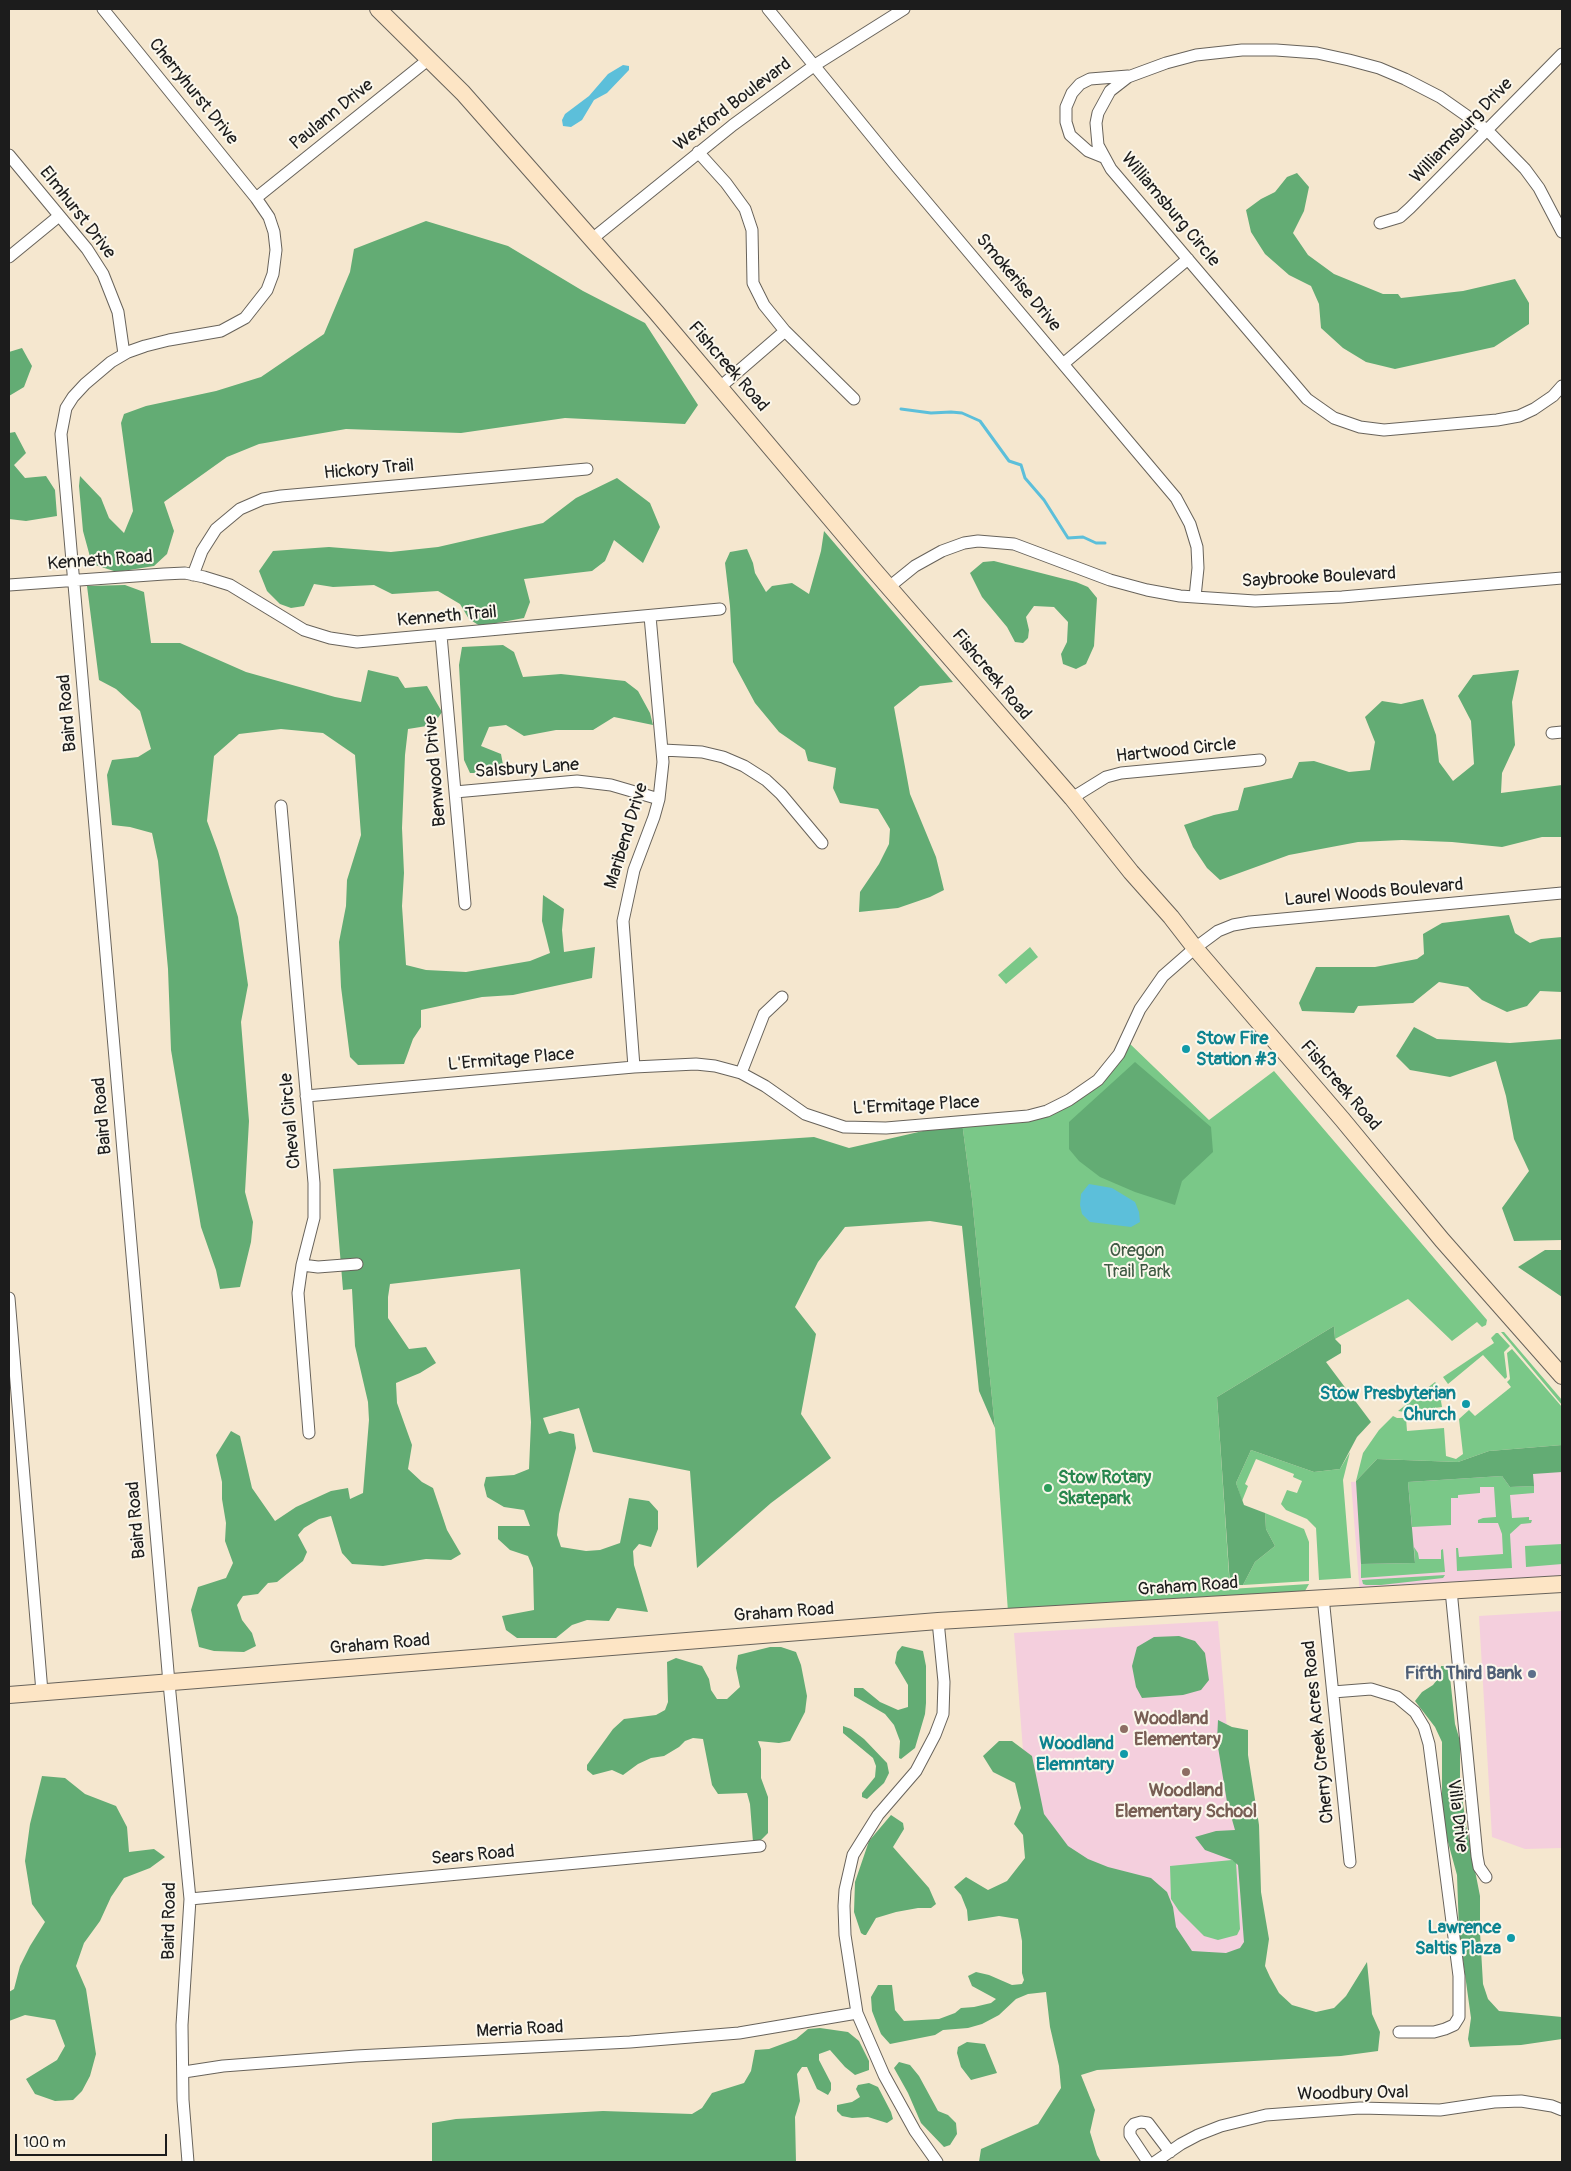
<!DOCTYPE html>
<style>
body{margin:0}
#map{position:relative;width:1571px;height:2171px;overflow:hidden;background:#f5e7cf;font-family:Pangolin,sans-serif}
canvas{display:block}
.frame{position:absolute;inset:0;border:10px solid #1c1c1c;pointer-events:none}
.scale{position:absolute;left:15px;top:2134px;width:152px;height:22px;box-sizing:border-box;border:2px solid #1c1c1c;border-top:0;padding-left:6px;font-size:15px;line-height:18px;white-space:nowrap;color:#1c1c1c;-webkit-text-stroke:4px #fbf7ec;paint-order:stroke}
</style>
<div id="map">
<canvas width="1571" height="2171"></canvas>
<div class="frame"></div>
<div class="scale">100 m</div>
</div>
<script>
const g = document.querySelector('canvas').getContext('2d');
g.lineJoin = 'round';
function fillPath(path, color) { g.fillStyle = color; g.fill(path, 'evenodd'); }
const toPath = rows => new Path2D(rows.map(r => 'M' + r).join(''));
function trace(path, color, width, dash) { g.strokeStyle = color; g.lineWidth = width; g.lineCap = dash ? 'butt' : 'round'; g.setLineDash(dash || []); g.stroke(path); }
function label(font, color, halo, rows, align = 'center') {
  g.font = font + ' Pangolin,sans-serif'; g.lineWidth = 4; g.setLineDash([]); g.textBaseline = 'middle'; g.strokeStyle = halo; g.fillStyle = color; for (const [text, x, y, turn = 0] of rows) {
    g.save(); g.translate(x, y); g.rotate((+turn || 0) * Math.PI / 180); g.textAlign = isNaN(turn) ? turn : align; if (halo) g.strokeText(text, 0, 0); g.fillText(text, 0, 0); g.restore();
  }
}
const built = toPath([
 [1562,1468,1562,1584,1360,1595,1351,1482],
 [1562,1611,1562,1848,1525,1849,1492,1837,1479,1616],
 [1218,1621,1247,1971,1041,1985,1014,1633]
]);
const green = toPath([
 [1030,947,1038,957,1006,984,998,975],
 [1127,1041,1209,1120,1274,1071,1487,1320,1486,1325,1482,1327,1477,1322,1452,1341,1408,1299,1335,1339,1334,1326,1217,1397,1230,1589,1309,1584,1305,1591,1008,1612,995,1428,972,1199,962,1122,1027,1116,1083,1092],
 [1501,1332,1504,1332,1562,1400,1562,1405],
 [1496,1333,1498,1333,1510,1346,1504,1352,1507,1377,1505,1379,1483,1355,1448,1384,1443,1377,1494,1343,1491,1338],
 [1512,1349,1562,1407,1562,1445,1489,1451,1458,1462,1377,1459,1356,1481,1363,1453,1379,1430,1393,1416,1397,1418,1406,1418,1407,1431,1444,1428,1446,1456,1456,1459,1463,1454,1459,1419,1469,1410,1475,1416,1511,1387,1507,1382,1510,1379,1507,1353],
 [1435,1382,1447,1396,1441,1401,1442,1407,1405,1412,1398,1411],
 [1251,1450,1314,1472,1340,1469,1350,1452,1343,1480,1351,1578,1319,1580,1316,1528,1307,1519,1286,1510,1281,1504,1287,1490,1297,1493,1302,1481,1293,1477,1294,1474,1256,1459,1245,1484,1248,1486,1242,1501,1236,1483],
 [1502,1476,1510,1487,1534,1486,1534,1493,1510,1495,1512,1518,1529,1517,1529,1520,1532,1520,1531,1523,1521,1524,1510,1534,1512,1568,1457,1571,1456,1548,1458,1548,1459,1557,1503,1554,1502,1534,1498,1523,1478,1523,1478,1520,1483,1518,1496,1517,1494,1487,1480,1487,1480,1493,1458,1495,1458,1498,1451,1498,1451,1525,1412,1527,1408,1482],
 [1265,1513,1304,1529,1309,1542,1309,1581,1243,1585,1255,1562,1275,1546,1266,1529],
 [1562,1544,1562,1564,1526,1567,1525,1546],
 [1414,1547,1418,1553,1419,1559,1441,1559,1441,1550,1443,1549,1445,1572,1361,1578,1361,1564,1415,1563],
 [1445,1575,1443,1578,1381,1585,1366,1585,1363,1584,1362,1580],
 [1232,1860,1236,1862,1240,1929,1237,1935,1218,1940,1204,1936,1179,1911,1171,1899,1170,1866]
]);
const forest = toPath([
 [1297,173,1309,187,1304,211,1293,233,1308,255,1334,274,1383,294,1398,294,1401,298,1463,291,1515,279,1529,303,1529,324,1494,347,1395,369,1366,362,1343,348,1321,328,1319,304,1311,286,1289,275,1265,254,1251,232,1246,210,1261,199,1275,192,1287,177],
 [426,221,508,246,583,291,645,323,698,405,685,424,565,418,461,433,346,429,259,444,227,457,164,502,174,531,167,554,154,566,117,572,92,564,83,531,79,486,80,476,101,498,109,518,124,533,133,511,121,423,124,414,146,406,216,391,261,377,324,334,350,272,354,249],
 [22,348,32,366,24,387,9,396,9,352],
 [15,432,26,453,14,465,25,478,46,476,55,490,57,516,26,521,9,519,9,433],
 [617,478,650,503,660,527,643,563,614,540,605,561,592,571,524,579,530,602,524,618,480,626,469,619,460,604,438,591,392,594,374,585,333,587,314,584,304,606,291,608,280,604,267,591,259,571,273,551,329,547,391,552,438,547,543,523,576,498],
 [824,531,953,682,920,686,894,707,910,794,936,857,944,890,930,897,898,908,859,912,860,892,879,864,889,844,890,829,878,809,840,803,833,788,836,768,808,761,805,750,779,732,755,703,733,662,730,606,725,563,730,552,747,549,753,563,755,573,766,592,772,586,792,583,809,594,821,551],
 [994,561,1076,582,1088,587,1097,598,1094,646,1086,664,1076,669,1063,664,1061,654,1067,642,1068,622,1054,607,1034,606,1026,617,1029,630,1028,638,1023,643,1015,642,1007,627,982,597,970,573,983,562],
 [125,585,144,592,151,643,180,643,246,672,335,697,361,702,368,670,398,677,405,688,427,686,442,712,433,725,408,729,405,755,402,828,404,873,402,906,406,965,426,970,466,972,530,961,550,953,542,921,543,895,564,909,562,930,564,952,595,947,592,978,513,995,482,997,421,1010,421,1027,413,1039,404,1064,358,1065,350,1057,341,987,339,942,346,906,347,880,361,835,355,755,323,733,281,729,239,734,214,756,207,821,218,851,238,917,248,985,241,1022,249,1121,245,1192,253,1222,251,1242,240,1287,220,1289,216,1270,201,1227,171,1050,168,969,158,861,152,833,130,827,112,825,107,775,112,760,138,757,151,749,140,711,116,689,99,680,87,586],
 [503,645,514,652,523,677,561,674,625,681,638,691,650,713,653,725,614,717,593,730,556,730,524,736,506,725,489,727,481,746,501,754,504,770,491,773,470,773,464,760,459,665,462,647],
 [1519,670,1512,702,1515,745,1502,773,1501,793,1562,785,1562,837,1542,837,1502,847,1452,842,1402,840,1358,842,1289,855,1220,880,1207,868,1193,847,1184,825,1214,815,1238,810,1244,788,1292,778,1299,762,1314,761,1349,772,1370,770,1375,742,1365,717,1382,701,1401,704,1423,699,1436,735,1439,762,1453,781,1474,764,1471,721,1458,696,1473,675],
 [1509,915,1515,933,1530,943,1541,939,1562,937,1562,992,1540,991,1527,1006,1507,1012,1482,1000,1468,987,1439,982,1413,1003,1358,1006,1354,1013,1302,1011,1299,1003,1316,967,1375,967,1417,959,1424,954,1423,934,1442,923],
 [1414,1027,1437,1039,1510,1043,1562,1039,1562,1240,1514,1241,1502,1208,1529,1171,1514,1139,1506,1096,1496,1061,1450,1077,1410,1070,1396,1056],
 [1135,1062,1211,1127,1213,1152,1182,1181,1175,1205,1135,1192,1100,1177,1079,1161,1069,1149,1069,1122],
 [962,1122,972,1199,995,1428,979,1391,962,1226,930,1221,845,1227,818,1262,795,1307,816,1334,801,1414,831,1458,771,1503,697,1568,690,1471,593,1452,579,1408,543,1418,549,1434,560,1431,574,1434,576,1448,559,1514,557,1535,561,1547,586,1551,600,1550,620,1543,629,1498,649,1501,658,1511,658,1529,651,1547,639,1544,633,1551,634,1565,648,1612,617,1608,609,1621,587,1620,572,1625,556,1638,517,1638,506,1630,502,1616,534,1610,533,1568,528,1556,510,1550,498,1539,498,1526,530,1526,524,1510,504,1507,487,1497,484,1485,486,1477,514,1475,529,1469,531,1422,520,1269,390,1284,388,1297,388,1318,409,1349,426,1347,436,1363,420,1373,396,1383,397,1403,412,1445,408,1469,422,1482,433,1488,447,1530,461,1554,451,1560,426,1559,383,1566,352,1564,342,1553,331,1516,319,1519,304,1528,298,1535,307,1552,303,1561,277,1582,268,1583,258,1594,243,1596,237,1605,242,1620,252,1633,256,1646,244,1652,214,1651,199,1647,191,1610,198,1587,226,1578,233,1563,225,1541,226,1523,222,1499,222,1482,216,1455,231,1431,240,1436,252,1488,275,1521,296,1507,331,1491,348,1488,350,1499,363,1493,369,1420,368,1402,355,1346,352,1289,343,1290,333,1169,814,1137,849,1148],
 [1545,1250,1562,1250,1562,1297,1518,1267],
 [1334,1326,1335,1339,1341,1345,1341,1353,1326,1362,1371,1422,1357,1437,1340,1469,1314,1472,1251,1450,1236,1483,1244,1505,1265,1513,1266,1529,1275,1546,1255,1562,1243,1585,1230,1585,1217,1397],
 [1562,1445,1562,1472,1533,1474,1534,1486,1510,1487,1502,1476,1408,1482,1415,1563,1361,1564,1356,1481,1377,1459,1458,1462,1489,1451],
 [1179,1636,1195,1641,1205,1653,1209,1680,1201,1690,1183,1695,1142,1698,1136,1687,1132,1666,1137,1647,1154,1637],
 [902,1646,923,1651,926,1666,926,1703,925,1714,915,1748,901,1759,899,1758,900,1741,894,1725,885,1714,854,1696,854,1688,863,1688,880,1702,898,1710,908,1707,908,1685,895,1663,897,1652],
 [770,1647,781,1647,796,1652,801,1665,807,1696,805,1712,790,1741,779,1743,758,1741,761,1749,761,1778,768,1797,768,1833,761,1840,753,1842,750,1804,747,1793,718,1794,712,1785,703,1739,693,1738,685,1741,679,1747,664,1756,651,1758,638,1764,623,1775,612,1770,593,1775,587,1770,587,1765,613,1729,624,1719,656,1715,665,1710,668,1702,667,1662,676,1658,702,1666,709,1679,711,1690,717,1699,727,1699,740,1687,736,1668,738,1655],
 [1441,1666,1447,1666,1450,1677,1455,1724,1460,1741,1460,1782,1466,1825,1480,1896,1480,1932,1483,1984,1488,1999,1499,2011,1562,2017,1562,2039,1521,2045,1470,2047,1468,2039,1471,2018,1459,1931,1457,1875,1442,1820,1442,1742,1435,1727,1415,1701,1422,1692,1433,1685,1440,1676],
 [1218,1720,1232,1727,1248,1730,1248,1755,1259,1825,1261,1892,1269,1939,1265,1966,1270,1977,1279,1993,1292,2005,1316,2012,1334,2008,1346,1996,1367,1962,1372,2014,1380,2032,1378,2051,1341,2056,1097,2070,1081,2075,1095,2110,1090,2132,1097,2155,1101,2162,979,2162,981,2149,1038,2124,1061,2088,1059,2066,1050,2027,1046,1992,1028,1994,1016,1999,999,2015,982,2024,968,2028,943,2030,935,2035,890,2044,881,2034,877,2024,872,2011,871,1997,878,1985,892,1985,895,2010,904,2021,939,2019,955,2013,961,2008,974,2007,991,2003,996,1999,972,1986,968,1976,976,1972,989,1975,1012,1985,1022,1984,1024,1980,1022,1973,1022,1941,1018,1919,999,1916,968,1921,967,1910,961,1895,954,1887,966,1877,988,1890,1007,1881,1025,1858,1023,1835,1014,1824,1021,1808,1015,1783,993,1772,983,1756,999,1741,1012,1741,1032,1756,1044,1814,1068,1846,1088,1859,1108,1867,1151,1878,1167,1892,1173,1907,1176,1927,1192,1951,1226,1953,1240,1948,1244,1942,1238,1865,1232,1860,1205,1850,1195,1837,1216,1831,1235,1830,1227,1802,1217,1741],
 [843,1726,851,1729,864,1739,887,1763,889,1773,884,1783,867,1799,862,1797,862,1793,875,1777,876,1766,873,1758,843,1733],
 [42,1776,65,1778,85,1794,116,1806,127,1827,129,1852,154,1849,165,1857,150,1868,124,1878,111,1897,100,1921,84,1943,76,1966,86,1989,96,2054,90,2076,82,2091,73,2100,55,2101,35,2094,26,2079,57,2060,65,2046,55,2020,25,2015,9,2021,9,1992,14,1989,20,1966,30,1946,45,1922,32,1904,25,1861,30,1824],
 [891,1815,903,1823,904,1829,893,1847,929,1888,936,1904,931,1908,918,1908,896,1912,876,1918,866,1935,864,1935,861,1933,854,1912,855,1882,869,1841],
 [820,2028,848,2032,859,2041,869,2061,869,2070,855,2075,845,2067,830,2050,819,2054,819,2060,831,2083,831,2090,828,2095,817,2089,807,2067,802,2067,797,2074,800,2101,795,2117,796,2162,432,2162,432,2123,456,2119,603,2111,692,2114,702,2108,712,2093,744,2083,751,2071,755,2050,769,2049,796,2039,808,2029],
 [967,2042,985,2044,997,2073,971,2080,961,2067,957,2053,958,2047],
 [899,2062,910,2065,919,2076,938,2111,948,2115,956,2123,957,2134,950,2145,944,2147,921,2123,908,2093,894,2068],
 [869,2083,878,2087,891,2112,893,2119,887,2123,868,2117,852,2118,842,2116,837,2111,837,2105,852,2102,860,2097,856,2089,858,2085]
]);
const water = toPath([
 [623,65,629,66,629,70,607,93,594,100,582,120,571,127,563,126,562,120,565,114,589,96,608,74],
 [1089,1184,1112,1188,1135,1202,1139,1212,1140,1222,1131,1227,1090,1222,1082,1214,1080,1205,1081,1194]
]);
const stream = toPath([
 [901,409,931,413,951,412,962,413,980,421,1009,461,1021,465,1025,478,1044,500,1068,538,1083,537,1096,543,1105,543]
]);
const street = toPath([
 [103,9,256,198,269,217,274,232,276,250,273,274,267,290,245,318,221,331,169,340,145,346,128,352,111,362,85,384,73,397,66,408,61,434,169,1683,190,1899,182,2025,183,2100,188,2162],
 [768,9,897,167,1176,498,1190,524,1197,547,1198,568,1195,597],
 [698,152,726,183,745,209,752,230,753,283,764,305,785,331,854,399],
 [9,155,87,249,103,274,118,312,124,354],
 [1103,157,1088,151,1070,135,1066,122,1066,107,1072,93,1080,84,1090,79,1128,76],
 [256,198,429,59],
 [1380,223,1400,217,1410,208,1562,54],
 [1562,232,1539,188,1525,169,1487,130,1440,97,1405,79,1379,68,1349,60,1317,53,1276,50,1242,50,1196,55,1166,63,1128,77,1110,91,1098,113,1096,123,1098,145,1111,169,1307,399,1334,418,1360,427,1384,430,1497,420,1519,416,1534,409,1553,396,1562,386],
 [592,239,733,125,815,65,904,9],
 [9,257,59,216],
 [1063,364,1188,259],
 [719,388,785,331],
 [193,575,202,551,216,529,240,509,263,499,281,496,587,469],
 [9,585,164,574,185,573,204,577,230,585,304,630,330,638,357,642,720,609],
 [889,587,915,566,942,551,964,543,978,541,1014,544,1110,580,1147,590,1180,596,1255,601,1342,597,1562,578],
 [441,635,465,904],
 [1552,733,1562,732],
 [663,750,702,752,723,757,744,766,766,780,781,794,822,843],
 [455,792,577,781,611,785,659,799],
 [1072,798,1106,777,1121,773,1260,760],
 [281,806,314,1183,314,1218,302,1265,298,1293,309,1433],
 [634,1067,623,921,634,870,654,817,659,799,663,762,650,616],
 [741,1073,764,1014,782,997],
 [306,1096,634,1067,696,1064,715,1066,741,1073,765,1086,805,1114,844,1127,886,1128,1028,1116,1047,1111,1069,1100,1098,1080,1119,1054,1140,1009,1163,976,1195,948,1218,931,1233,925,1250,922,1562,893],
 [302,1265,318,1267,357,1264],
 [9,1298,42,1692],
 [1451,1590,1477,1856,1479,1867,1486,1877],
 [1323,1597,1350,1862],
 [1333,1692,1371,1689,1397,1697,1415,1712,1424,1727,1429,1744,1459,1976,1459,2017,1454,2025,1445,2029,1434,2032,1399,2032],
 [190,1899,760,1846],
 [184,2072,223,2066,356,2056,630,2042,739,2033,857,2013],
 [937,2162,915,2131,884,2075,857,2013,845,1935,844,1906,845,1890,853,1855,878,1815,916,1771,935,1735,943,1714,944,1682,938,1621],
 [1148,2162,1130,2135,1130,2129,1134,2124,1141,2122,1148,2123,1170,2152],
 [1155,2162,1181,2144,1198,2135,1221,2126,1266,2115,1360,2108,1440,2110,1494,2102,1521,2101,1552,2106,1562,2110]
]);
const secondary = toPath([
 [378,9,463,93,656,312,873,569,1072,798,1131,872,1171,917,1195,948,1342,1119,1442,1240,1562,1376],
 [9,1695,938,1621,1562,1584]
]);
const markers = [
 [1186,1049,5,"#0f9aa8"],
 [1466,1404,5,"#0f9aa8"],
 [1048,1488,5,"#2e9e5b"],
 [1532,1674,5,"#5c6f8a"],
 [1124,1729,5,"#8d6e63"],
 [1124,1754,5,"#0f9aa8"],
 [1186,1772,5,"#8d6e63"],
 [1511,1938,5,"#0f9aa8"]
];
const streetNames = [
 ["Cherryhurst Drive",193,92,51],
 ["Wexford Boulevard",733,105,-37],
 ["Paulann Drive",332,115,-39],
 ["Williamsburg Drive",1462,131,-46],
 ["Williamsburg Circle",1170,210,50],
 ["Elmhurst Drive",77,213,52],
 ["Smokerise Drive",1018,283,50],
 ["Fishcreek Road",728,367,49],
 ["Hickory Trail",369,470,-5],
 ["Kenneth Road",100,561,-4],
 ["Saybrooke Boulevard",1319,578,-3],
 ["Kenneth Trail",447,617,-5],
 ["Fishcreek Road",991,675,50],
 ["Baird Road",68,713,-95],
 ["Hartwood Circle",1176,751,-6],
 ["Salsbury Lane",527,769,-4],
 ["Benwood Drive",436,771,-95],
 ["Maribend Drive",627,836,-73],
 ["Laurel Woods Boulevard",1374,893,-5],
 ["L'Ermitage Place",511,1060,-5],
 ["Fishcreek Road",1340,1086,49],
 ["L'Ermitage Place",916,1106,-3],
 ["Baird Road",103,1116,-95],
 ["Cheval Circle",291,1121,-95],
 ["Baird Road",137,1520,-95],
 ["Graham Road",1188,1587,-4],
 ["Graham Road",784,1613,-4],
 ["Graham Road",380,1645,-5],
 ["Cherry Creek Acres Road",1319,1732,-96],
 ["Villa Drive",1457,1816,83],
 ["Sears Road",473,1856,-5],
 ["Baird Road",170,1921,-89],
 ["Merria Road",520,2030,-3],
 ["Woodbury Oval",1353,2094,-1]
];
const cultureNames = [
 ["Stow Fire",1196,1039,"left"],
 ["Station #3",1196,1060,"left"],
 ["Stow Presbyterian",1456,1394],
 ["Church",1456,1415],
 ["Woodland",1114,1744],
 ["Elemntary",1114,1765],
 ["Lawrence",1501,1928],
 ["Saltis Plaza",1501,1949]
];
const parkNames = [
 ["Oregon",1137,1251],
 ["Trail Park",1137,1272]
];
const leisureNames = [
 ["Stow Rotary",1058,1478],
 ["Skatepark",1058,1499]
];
const serviceNames = [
 ["Fifth Third Bank",1522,1674]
];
const educationNames = [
 ["Woodland",1134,1719],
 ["Elementary",1134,1740],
 ["Woodland",1186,1791,"center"],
 ["Elementary School",1186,1812,"center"]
];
fillPath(built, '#f4cfdd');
fillPath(green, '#7ac888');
fillPath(forest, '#63ac74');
fillPath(water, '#5cbfda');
trace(stream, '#5cbfda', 3);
trace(street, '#68635b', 13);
trace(secondary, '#68635b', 18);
trace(street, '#fff', 11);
trace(secondary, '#fde5c5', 16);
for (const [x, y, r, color] of markers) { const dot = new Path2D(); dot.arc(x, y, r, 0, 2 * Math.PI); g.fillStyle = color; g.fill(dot); trace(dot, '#fbf7ec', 2); }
label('18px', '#1c1c1c', '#fbf7ec', streetNames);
label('bold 18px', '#0d838f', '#fbf7ec', cultureNames, 'right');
label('18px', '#3d5842', '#fbf7ec', parkNames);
label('bold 18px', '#27864d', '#fbf7ec', leisureNames, 'left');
label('bold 18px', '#4e5e75', '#fbf7ec', serviceNames, 'right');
label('bold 18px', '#785e54', '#fbf7ec', educationNames, 'left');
</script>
